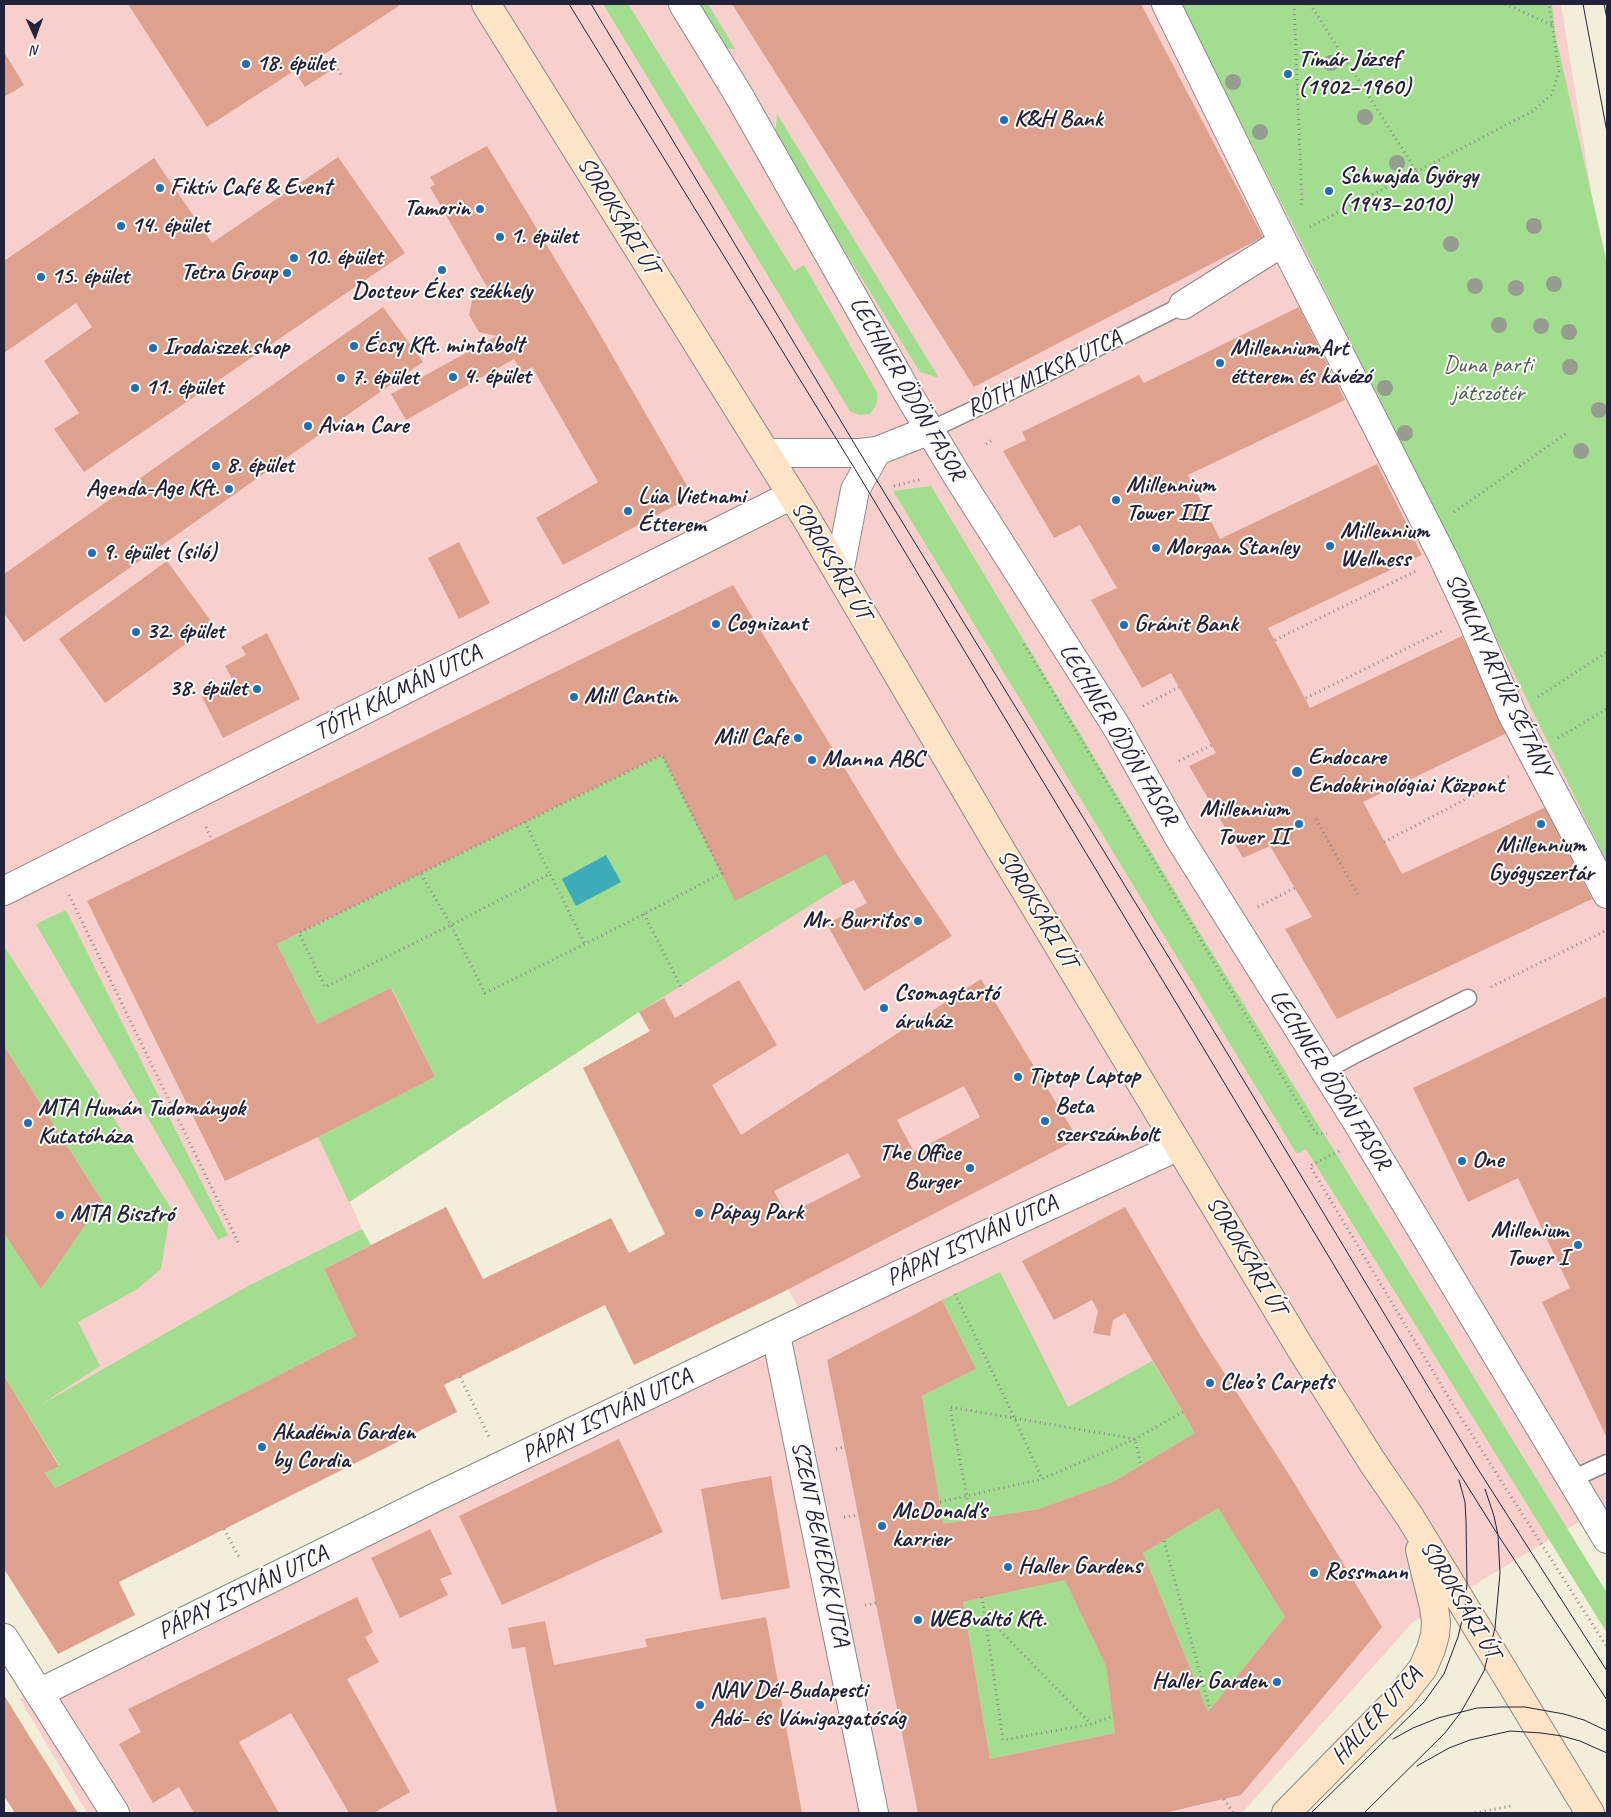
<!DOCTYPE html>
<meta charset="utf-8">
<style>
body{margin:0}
#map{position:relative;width:1611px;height:1817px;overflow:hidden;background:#f3eeda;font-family:Caveat,sans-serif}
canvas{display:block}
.frame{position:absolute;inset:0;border:5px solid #22223b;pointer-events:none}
.north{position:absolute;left:10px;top:10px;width:50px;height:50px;-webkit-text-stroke:4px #fdfcf7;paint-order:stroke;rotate:178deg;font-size:14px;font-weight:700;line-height:20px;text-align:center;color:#22223b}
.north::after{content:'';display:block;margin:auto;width:18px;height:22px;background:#22223b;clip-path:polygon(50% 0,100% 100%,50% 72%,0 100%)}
</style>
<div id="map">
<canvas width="1611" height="1817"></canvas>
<div class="frame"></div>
<div class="north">N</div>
</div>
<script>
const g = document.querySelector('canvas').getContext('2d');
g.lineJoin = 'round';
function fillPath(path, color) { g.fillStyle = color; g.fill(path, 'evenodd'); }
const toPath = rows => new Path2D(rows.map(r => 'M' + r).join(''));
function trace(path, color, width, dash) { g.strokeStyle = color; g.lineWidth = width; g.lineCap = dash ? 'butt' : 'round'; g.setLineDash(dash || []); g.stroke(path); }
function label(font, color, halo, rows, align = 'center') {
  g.font = font + ' Caveat,sans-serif'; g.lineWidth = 4; g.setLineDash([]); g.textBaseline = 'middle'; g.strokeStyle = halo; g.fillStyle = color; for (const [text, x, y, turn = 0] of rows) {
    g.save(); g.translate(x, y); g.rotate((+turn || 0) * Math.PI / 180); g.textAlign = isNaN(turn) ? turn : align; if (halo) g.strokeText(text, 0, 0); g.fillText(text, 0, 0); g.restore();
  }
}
const built = toPath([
 [4,4,1561,4,1600,246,1607,281,1607,1505,1413,1622,1242,1813,87,1813,20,1699,801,1313,639,1012,350,1202,362,1229,4,1431]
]);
const green = toPath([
 [603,4,628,4,794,271,804,265,878,394,876,406,870,414,859,415,850,411],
 [693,4,708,4,735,49,719,48],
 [1181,4,1552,4,1556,38,1607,263,1607,862,1307,253],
 [777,114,939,378,920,372,775,139],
 [931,486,1201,935,1607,1593,1607,1633,1306,1149,1297,1154,893,491],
 [662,755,826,854,843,885,639,1012,349,1202,318,1137,435,1077,392,988,317,1024,277,944],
 [66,910,228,1235,218,1240,36,924],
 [4,946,171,1208,161,1269,136,1290,78,1322,100,1366,39,1406,246,1287,362,1229,371,1245,324,1269,356,1336,55,1488,45,1473,59,1465,4,1376,4,1233,41,1289,102,1201,4,1046],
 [1000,1272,1068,1407,1152,1361,1195,1433,1113,1482,1039,1509,943,1524,922,1396,976,1369,942,1300],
 [1218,1508,1285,1617,1208,1712,1143,1553],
 [1065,1580,1106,1666,1115,1733,990,1759,963,1602]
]);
const water = toPath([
 [606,855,621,882,576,906,562,879]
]);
const building = toPath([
 [128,4,397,4,399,6,320,57,330,71,305,87,294,71,207,127],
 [732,4,1141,4,1263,237,974,387],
 [4,52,24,85,4,97],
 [487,146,590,317,693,496,563,565,536,518,598,482,532,367,522,373,514,359,406,420,391,394,497,336,479,332,469,315,473,296,487,287,430,187,435,185,430,177],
 [338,157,405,253,84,472,54,429,79,413,44,361,92,327,76,303,4,353,4,261,154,158,212,243],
 [383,307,423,362,24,642,4,613,4,574],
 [1299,307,1345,400,1188,475,1220,539,1377,464,1422,555,1268,628,1310,708,1462,636,1509,732,1363,802,1402,874,1546,807,1592,899,1337,1019,1285,929,1312,917,1270,846,1243,858,1189,766,1216,753,1171,673,1142,688,1091,600,1117,588,1080,525,1054,538,1003,451,1026,440,1022,432,1139,375,1144,383],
 [459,542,490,603,459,619,428,558],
 [167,561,213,624,105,703,59,639],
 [733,585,898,856,952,936,864,991,827,924,867,903,854,880,843,885,826,854,735,901,662,755,277,944,317,1024,391,988,435,1077,318,1137,225,1181,87,901],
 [267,633,300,699,223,738,202,697,233,681,225,666,246,655,241,647],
 [981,979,1078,1139,783,1292,634,1365,605,1305,444,1385,457,1412,119,1582,135,1615,58,1654,4,1569,4,1376,59,1466,45,1473,55,1488,356,1336,324,1269,446,1207,483,1279,611,1218,629,1253,665,1234,583,1068,650,1031,639,1012,664,998,675,1018,739,980,777,1045,712,1085,741,1135],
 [964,1086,980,1117,914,1152,897,1120],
 [848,1153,861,1177,787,1215,774,1191],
 [1607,996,1607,1438,1542,1302,1570,1288,1518,1178,1468,1202,1413,1088],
 [4,1046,102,1201,41,1289,4,1233],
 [1125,1207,1200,1335,1288,1473,1382,1627,1241,1795,1164,1813,918,1813,827,1360,942,1300,976,1369,922,1396,943,1524,1039,1509,1113,1482,1195,1433,1125,1313,1113,1320,1110,1336,1093,1333,1098,1311,1092,1300,1054,1320,1022,1261],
 [1218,1508,1285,1617,1208,1712,1143,1553],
 [1065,1580,1106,1666,1115,1733,990,1759,963,1602],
 [619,1439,663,1532,502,1605,459,1516],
 [771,1476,790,1588,721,1600,701,1489],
 [430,1529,452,1574,440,1579,448,1595,400,1618,371,1558],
 [357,1597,373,1632,365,1637,379,1662,347,1679,410,1792,374,1813,349,1813,291,1713,239,1742,279,1813,194,1813,179,1787,153,1803,119,1744,141,1732,128,1709],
 [766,1617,802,1813,557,1813,525,1647,512,1649,508,1628,545,1621,554,1665,647,1647,645,1639],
 [4,1695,31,1739,78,1813,15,1813,4,1796]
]);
const path = toPath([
 [1294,4,1302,203,1301,205],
 [1310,4,1417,172],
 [1505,4,1552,25],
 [335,65,342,76],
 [1310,227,1533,111,1552,94,1559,71,1549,4],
 [986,444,992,440],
 [894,486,922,479],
 [1454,512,1567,433],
 [1275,640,1416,571],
 [1024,644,1316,1133,1327,1134],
 [1538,697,1607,652],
 [1306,698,1444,630],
 [1143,706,1179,687],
 [1558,738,1607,709],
 [1179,761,1212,745],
 [1316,819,1359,897],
 [525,822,550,874],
 [206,827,212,840],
 [1384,842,1510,776],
 [421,874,451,925,485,993,585,944,644,914,722,873,662,755,299,933,325,987,451,925,550,874,585,944],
 [69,895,238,1242],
 [1258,907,1295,888],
 [644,914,681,987],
 [1491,987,1607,930],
 [1339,1151,1310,1166,1458,1413,1607,1647],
 [955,1294,1015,1419,1042,1479],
 [460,1377,489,1437],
 [1233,1386,1249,1378],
 [836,1449,844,1447],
 [940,1502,1042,1479,1135,1439,1183,1412],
 [844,1517,859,1515],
 [971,1519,950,1407,1135,1439,1141,1465],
 [224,1529,240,1559],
 [1164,1541,1210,1710],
 [982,1597,985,1615,1091,1724],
 [865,1605,876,1603],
 [985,1615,1003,1740,1092,1724,1113,1716],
 [1196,1683,1203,1680],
 [1224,1799,1233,1813],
 [1475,1813,1511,1806]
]);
const lane = toPath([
 [930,430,981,406,1183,305],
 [1325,1071,1356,1054,1468,998],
 [1572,1479,1607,1463]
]);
const street = toPath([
 [683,4,738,94,907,392,956,474,1118,729,1178,836,1357,1122,1607,1539],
 [1166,4,1283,242,1443,557,1471,617,1512,714,1607,894],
 [1183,305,1283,242],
 [766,453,860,453,877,451,930,430],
 [839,573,855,490,877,451],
 [4,891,792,495],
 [776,1335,874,1813],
 [4,1638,115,1813],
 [39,1693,434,1498,907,1271,1179,1146]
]);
const secondary = toPath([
 [486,4,805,516,1001,850,1301,1349,1373,1463,1410,1517,1590,1813],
 [1286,1813,1401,1696,1423,1668,1431,1649,1435,1635,1436,1622,1434,1607,1420,1550]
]);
const tram = toPath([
 [569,4,861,479,1456,1468,1498,1535,1607,1700],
 [591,4,860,453,1209,1023,1476,1466,1607,1671],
 [1583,4,1607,132],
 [1604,4,1607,19],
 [1393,1739,1413,1728,1438,1718,1477,1708,1501,1707,1525,1707,1564,1714,1584,1720,1607,1731],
 [1417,1766,1449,1748,1470,1740,1510,1731,1541,1733,1562,1736,1580,1741,1607,1753],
 [1311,1813,1424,1702,1444,1674,1458,1637,1465,1608,1467,1583,1466,1521,1465,1502,1459,1480],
 [1364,1813,1445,1733,1461,1712,1484,1671,1495,1628,1500,1573,1498,1535,1494,1516,1485,1489]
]);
const trees = [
 [1331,63],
 [1233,82],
 [1365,117],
 [1260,132],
 [1397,163],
 [1534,226],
 [1451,244],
 [1554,284],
 [1475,286],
 [1516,288],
 [1499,325],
 [1541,326],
 [1569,332],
 [1570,367],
 [1385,388],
 [1599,410],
 [1405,433],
 [1581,451]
];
const markers = [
 [246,64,5,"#1f6fb2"],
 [1288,74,5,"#1f6fb2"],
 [1004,120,5,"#1f6fb2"],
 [160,188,5,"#1f6fb2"],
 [1329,191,5,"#1f6fb2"],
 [480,209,5,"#1f6fb2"],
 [121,226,5,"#1f6fb2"],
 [500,237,5,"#1f6fb2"],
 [294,258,5,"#1f6fb2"],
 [442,270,5,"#1f6fb2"],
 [287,273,5,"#1f6fb2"],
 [41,277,5,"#1f6fb2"],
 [354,346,5,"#1f6fb2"],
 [153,348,5,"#1f6fb2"],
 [1220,363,5,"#1f6fb2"],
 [453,377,5,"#1f6fb2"],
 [341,378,5,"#1f6fb2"],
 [135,388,5,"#1f6fb2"],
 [308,426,5,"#1f6fb2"],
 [216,466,5,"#1f6fb2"],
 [229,489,5,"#1f6fb2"],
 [1116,500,5,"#1f6fb2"],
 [628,511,5,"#1f6fb2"],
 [1330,546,5,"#1f6fb2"],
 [1156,548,5,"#1f6fb2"],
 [92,553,5,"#1f6fb2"],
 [716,624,5,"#1f6fb2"],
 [1124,625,5,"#1f6fb2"],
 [136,632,5,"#1f6fb2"],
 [257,689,5,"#1f6fb2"],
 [574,697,5,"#1f6fb2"],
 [798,738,5,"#1f6fb2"],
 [812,760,5,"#1f6fb2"],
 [1297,772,6,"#1f6fb2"],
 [1299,824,5,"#1f6fb2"],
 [1541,824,5,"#1f6fb2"],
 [918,921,5,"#1f6fb2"],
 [884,1008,5,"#1f6fb2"],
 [1018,1077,5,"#1f6fb2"],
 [1045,1121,5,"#1f6fb2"],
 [28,1123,5,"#1f6fb2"],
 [1462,1161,5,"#1f6fb2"],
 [970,1168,5,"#1f6fb2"],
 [699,1213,5,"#1f6fb2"],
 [60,1215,5,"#1f6fb2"],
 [1578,1245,5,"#1f6fb2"],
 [1210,1383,5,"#1f6fb2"],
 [262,1447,5,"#1f6fb2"],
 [882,1526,5,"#1f6fb2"],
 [1008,1567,5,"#1f6fb2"],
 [1314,1573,5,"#1f6fb2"],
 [918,1620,5,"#1f6fb2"],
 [1277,1682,5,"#1f6fb2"],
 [700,1705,5,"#1f6fb2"]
];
const poiNames = [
 ["Tímár József",1298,60],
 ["(1902–1960)",1298,88],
 ["18. épület",256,64],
 ["K&H Bank",1014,120],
 ["Schwajda György",1339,177],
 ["(1943–2010)",1339,205],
 ["Fiktív Café & Event",170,188],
 ["Tamorin",470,209,"right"],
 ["14. épület",131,226],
 ["1. épület",510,237],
 ["10. épület",304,258],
 ["Tetra Group",277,273,"right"],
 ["15. épület",51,277],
 ["Docteur Ékes székhely",442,292,"center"],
 ["Écsy Kft. mintabolt",364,346],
 ["Irodaiszek.shop",163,348],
 ["MillenniumArt",1230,349],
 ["étterem és kávézó",1230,377],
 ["4. épület",463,377],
 ["7. épület",351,378],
 ["11. épület",145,388],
 ["Avian Care",318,426],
 ["8. épület",226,466],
 ["Millennium",1126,486],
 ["Tower III",1126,514],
 ["Agenda-Age Kft.",219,489,"right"],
 ["Lúa Vietnami",638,497],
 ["Étterem",638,525],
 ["Millennium",1340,532],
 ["Wellness",1340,560],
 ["Morgan Stanley",1166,548],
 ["9. épület (siló)",102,553],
 ["Cognizant",726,624],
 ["Gránit Bank",1134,625],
 ["32. épület",146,632],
 ["38. épület",247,689,"right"],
 ["Mill Cantin",584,697],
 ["Mill Cafe",788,738,"right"],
 ["Endocare",1308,758],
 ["Endokrinológiai Központ",1308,786],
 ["Manna ABC",822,760],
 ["Millennium",1289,810,"right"],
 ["Tower II",1289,838,"right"],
 ["Millennium",1541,846,"center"],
 ["Gyógyszertár",1541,874,"center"],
 ["Mr. Burritos",908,921,"right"],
 ["Csomagtartó",894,994],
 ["áruház",894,1022],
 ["Tiptop Laptop",1028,1077],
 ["Beta",1055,1107],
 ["szerszámbolt",1055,1135],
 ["MTA Humán Tudományok",38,1109],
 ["Kutatóháza",38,1137],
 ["The Office",960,1154,"right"],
 ["Burger",960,1182,"right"],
 ["One",1472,1161],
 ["Pápay Park",709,1213],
 ["MTA Bisztró",70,1215],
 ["Millenium",1568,1231,"right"],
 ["Tower I",1568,1259,"right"],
 ["Cleo’s Carpets",1220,1383],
 ["Akadémia Garden",272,1433],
 ["by Cordia",272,1461],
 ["McDonald's",892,1512],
 ["karrier",892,1540],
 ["Haller Gardens",1018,1567],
 ["Rossmann",1324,1573],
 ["WEBváltó Kft.",928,1620],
 ["Haller Garden",1267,1682,"right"],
 ["NAV Dél-Budapesti",710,1691],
 ["Adó- és Vámigazgatóság",710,1719]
];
const streetNames = [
 ["SOROKSÁRI ÚT",618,216,58],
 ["RÓTH MIKSA UTCA",1044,374,-26],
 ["LECHNER ÖDÖN FASOR",907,389,60],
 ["SOROKSÁRI ÚT",831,561,59],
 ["SOMLAY ARTÚR SÉTÁNY",1498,675,65],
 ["TÓTH KÁLMÁN UTCA",398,693,-27],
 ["LECHNER ÖDÖN FASOR",1118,735,59],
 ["SOROKSÁRI ÚT",1037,909,59],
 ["LECHNER ÖDÖN FASOR",1330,1080,58],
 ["PÁPAY ISTVÁN UTCA",972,1241,-25],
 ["SOROKSÁRI ÚT",1246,1256,59],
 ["PÁPAY ISTVÁN UTCA",607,1416,-26],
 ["SZENT BENEDEK UTCA",820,1544,78],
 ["PÁPAY ISTVÁN UTCA",243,1593,-26],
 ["SOROKSÁRI ÚT",1460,1600,59],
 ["HALLER UTCA",1377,1716,-48]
];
const parkNames = [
 ["Duna parti",1488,366],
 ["játszótér",1488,394]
];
fillPath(built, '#f7d0ce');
fillPath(green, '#a3dd8f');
fillPath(water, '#3cabba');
fillPath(building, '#dea18d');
trace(lane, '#8a888a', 19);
trace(street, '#8a888a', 30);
trace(secondary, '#8a888a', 30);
trace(path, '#8a888a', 3, [1, 4]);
trace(lane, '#fff', 16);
trace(street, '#fff', 28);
trace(secondary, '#fee4c6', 28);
trace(tram, '#22223b', 1);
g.fillStyle = '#969d90';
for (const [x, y] of trees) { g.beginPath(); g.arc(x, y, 8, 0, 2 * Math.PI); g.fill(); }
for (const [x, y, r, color] of markers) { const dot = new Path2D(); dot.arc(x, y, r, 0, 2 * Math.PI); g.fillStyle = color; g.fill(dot); trace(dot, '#fdfcf7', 2); }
label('bold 24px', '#22223b', '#fdfcf7', poiNames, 'left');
label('24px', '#22223b', '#fdfcf7', streetNames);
label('24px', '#495a54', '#fdfcf7', parkNames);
</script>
